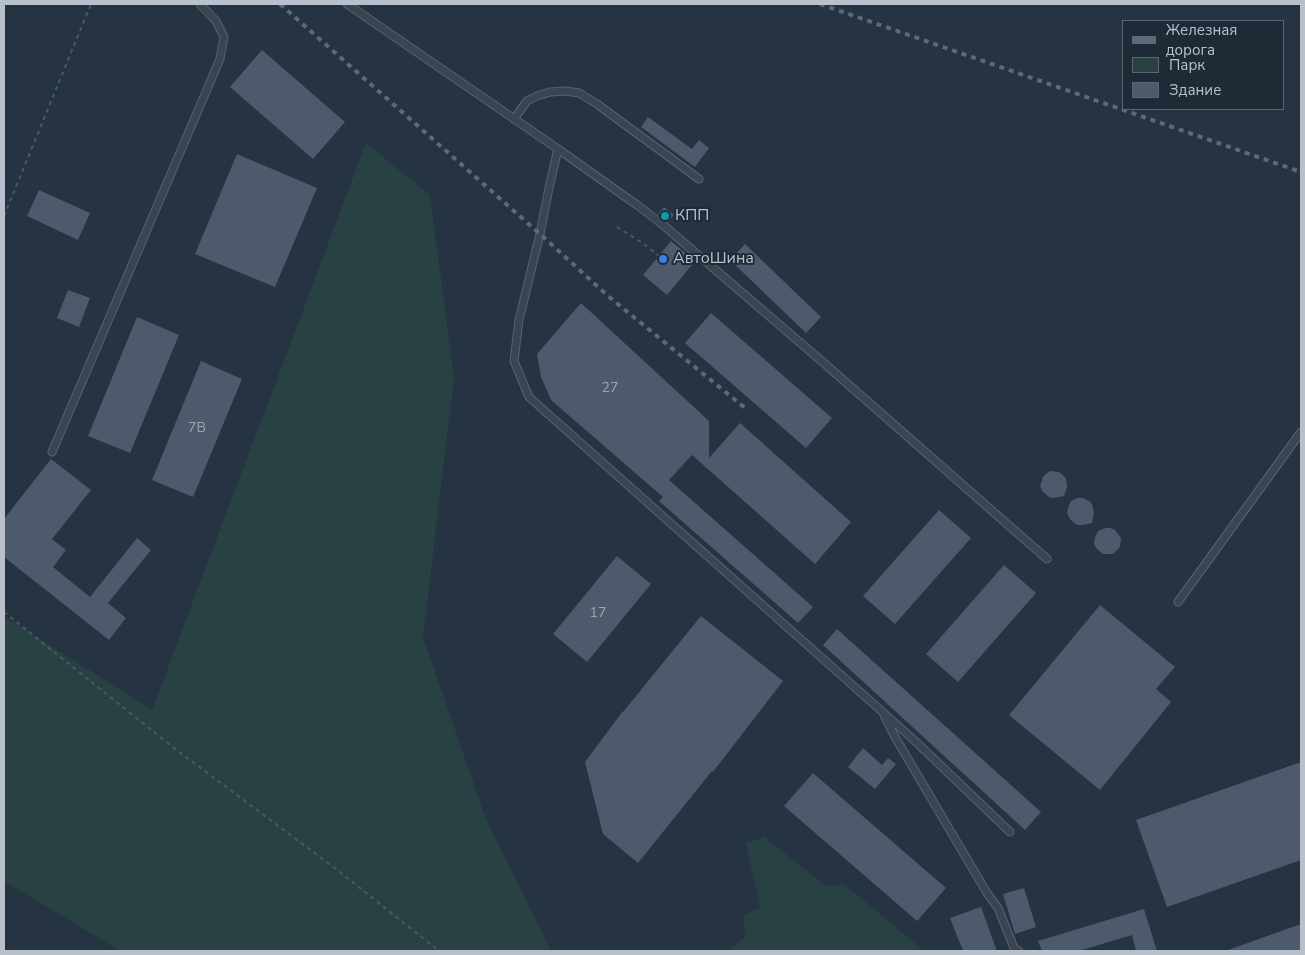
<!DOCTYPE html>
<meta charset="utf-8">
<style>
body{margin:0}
#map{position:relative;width:1305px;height:955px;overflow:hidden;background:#263342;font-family:"Nunito Sans",sans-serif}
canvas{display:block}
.frame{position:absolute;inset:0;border:5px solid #b7c0cb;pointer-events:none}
.legend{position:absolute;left:1122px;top:20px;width:162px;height:90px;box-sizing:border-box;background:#1f2a37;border:1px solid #5c6672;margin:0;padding:6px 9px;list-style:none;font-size:15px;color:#b7c0cb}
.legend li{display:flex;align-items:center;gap:10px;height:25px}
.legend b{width:25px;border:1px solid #5c6672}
</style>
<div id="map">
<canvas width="1305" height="955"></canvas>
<div class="frame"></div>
<ul class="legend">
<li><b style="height:6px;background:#5c6978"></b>Железная дорога</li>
<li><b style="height:14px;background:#284143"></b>Парк</li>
<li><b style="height:14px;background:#4c5a6b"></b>Здание</li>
</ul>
</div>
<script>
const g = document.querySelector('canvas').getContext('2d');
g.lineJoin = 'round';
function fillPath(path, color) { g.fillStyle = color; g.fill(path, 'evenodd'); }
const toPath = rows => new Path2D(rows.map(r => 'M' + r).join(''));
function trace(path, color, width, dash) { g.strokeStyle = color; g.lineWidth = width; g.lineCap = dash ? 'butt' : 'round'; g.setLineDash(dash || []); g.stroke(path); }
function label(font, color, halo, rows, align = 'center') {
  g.font = font + ' "Nunito Sans",sans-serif'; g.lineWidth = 4; g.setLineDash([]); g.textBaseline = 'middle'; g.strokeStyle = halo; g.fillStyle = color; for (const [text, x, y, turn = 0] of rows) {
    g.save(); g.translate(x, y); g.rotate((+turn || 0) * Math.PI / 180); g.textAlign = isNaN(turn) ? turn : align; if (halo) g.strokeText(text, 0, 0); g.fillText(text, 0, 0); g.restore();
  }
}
const green = toPath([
 [366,143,430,195,454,378,423,637,486,819,551,951,120,951,4,881,4,616,152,710],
 [764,837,826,886,844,884,924,951,727,951,745,937,743,915,760,907,746,843]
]);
const building = toPath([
 [262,50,345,122,313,159,230,87],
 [648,117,692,149,699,140,709,148,695,167,641,127],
 [237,154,317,188,275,287,195,254],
 [39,190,90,213,78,240,27,216],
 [664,207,674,215,668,222,658,214],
 [671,241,695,261,667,295,643,275],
 [745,244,821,317,806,333,730,260],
 [68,290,90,298,79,327,57,318],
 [581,303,709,421,709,458,740,423,851,522,815,564,692,455,669,480,813,607,798,623,659,501,663,497,551,400,541,377,537,354],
 [711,313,832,418,806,448,685,343],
 [137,317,179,335,130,453,88,436],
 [201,361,242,379,193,497,152,480],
 [51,459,91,490,52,539,66,550,53,567,90,597,137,538,151,550,108,603,126,618,109,640,4,557,4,519],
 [1051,471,1059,472,1066,478,1067,487,1064,496,1054,498,1049,497,1042,491,1040,486,1043,477,1047,473],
 [1078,498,1083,498,1089,501,1092,504,1094,513,1092,523,1082,525,1077,525,1070,519,1067,513,1068,508,1071,501],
 [939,510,971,538,895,624,863,596],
 [1105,528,1110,528,1115,530,1121,538,1120,547,1113,554,1103,554,1096,548,1094,543,1095,538,1098,531],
 [617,556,651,584,587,662,553,634],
 [1004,565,1036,593,958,682,926,654],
 [1100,605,1175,667,1156,689,1171,702,1100,790,1009,715],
 [701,616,783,681,713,772,712,771,638,863,603,834,585,762,623,711,623,712],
 [837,629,1041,812,1025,830,823,645],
 [863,748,882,765,888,758,896,764,875,789,848,767],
 [1301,762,1301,860,1167,907,1136,820],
 [813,773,946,888,917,921,784,806],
 [1024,888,1036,927,1015,934,1003,894],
 [981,907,997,951,963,951,950,918],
 [1144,909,1157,951,1136,951,1132,935,1079,951,1042,951,1038,941],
 [1301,924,1301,951,1228,951,1228,950]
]);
const path = toPath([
 [4,216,91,4],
 [617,227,644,244,659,256],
 [4,612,174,748,340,872,439,951]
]);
const service = toPath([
 [347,4,558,149,549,188,540,234,519,320,514,361,529,397,914,740,1010,832],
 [514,119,527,101,537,96,550,92,566,91,579,93,597,104,699,179],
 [558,149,637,205,662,224,825,364,1047,559],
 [52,452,220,59,224,37,216,21,200,4],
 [1178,602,1301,432],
 [884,715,895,737,987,893,998,908,1014,948,1019,951]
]);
const rail = toPath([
 [280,4,540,234,608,296,745,408],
 [820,4,1301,172]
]);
const markers = [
 [665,216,5,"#0f9aa8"],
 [663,259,5,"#3f7fe0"]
];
const numberNames = [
 ["27",610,389],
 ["7В",197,429],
 ["17",598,614]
];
const poiNames = [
 ["КПП",675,216],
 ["АвтоШина",673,259]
];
fillPath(green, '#284143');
fillPath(building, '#4c5a6b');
trace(service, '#58636f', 9);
trace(path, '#465d5f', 2, [4, 4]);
trace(service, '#3a4551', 7);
trace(rail, '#5c6978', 4, [5, 5]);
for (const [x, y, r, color] of markers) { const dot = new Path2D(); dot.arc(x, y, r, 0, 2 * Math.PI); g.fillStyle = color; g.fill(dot); trace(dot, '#1f2a37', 2); }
label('14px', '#9ca6b3', null, numberNames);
label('16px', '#b7c0cb', '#1f2a37', poiNames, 'left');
</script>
